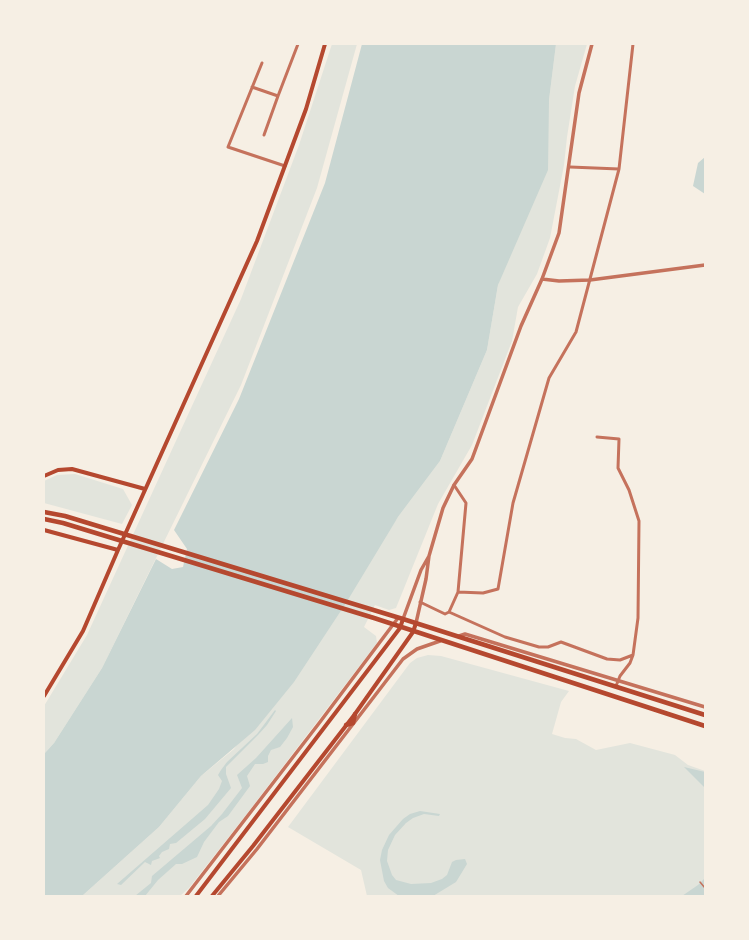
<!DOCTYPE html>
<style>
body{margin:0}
#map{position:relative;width:749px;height:940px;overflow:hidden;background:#f6efe4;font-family:Rubik,sans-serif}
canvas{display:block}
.frame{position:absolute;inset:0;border:45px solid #f6efe4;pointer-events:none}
</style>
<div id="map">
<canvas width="749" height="940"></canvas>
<div class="frame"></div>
</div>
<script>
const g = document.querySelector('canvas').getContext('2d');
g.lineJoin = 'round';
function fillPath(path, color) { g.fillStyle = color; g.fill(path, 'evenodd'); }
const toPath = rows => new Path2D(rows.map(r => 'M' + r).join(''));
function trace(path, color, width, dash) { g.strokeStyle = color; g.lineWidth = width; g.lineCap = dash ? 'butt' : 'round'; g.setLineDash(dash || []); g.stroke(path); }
const green = toPath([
 [332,44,357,44,317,188,241,385,102,668,54,743,44,754,44,706,87,635,241,299,299,145],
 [556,44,587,44,575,86,567,137,564,165,550,238,537,274,518,307,512,341,472,445,438,504,396,608,389,610,375,605,364,627,376,636,377,643,249,811,189,888,180,896,82,896,159,827,201,776,234,749,398,517,440,461,487,350,498,285,549,100],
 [75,474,123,489,132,505,122,524,44,503,44,481,57,475],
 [428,655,441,656,569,691,561,702,552,734,565,738,576,739,596,750,630,743,675,755,688,765,705,771,705,896,367,896,361,870,288,827,410,663,417,658]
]);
const water = toPath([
 [362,44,556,44,549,100,548,170,498,285,487,350,440,461,398,517,346,603,294,682,255,730,201,776,159,827,82,896,44,896,44,754,54,743,102,668,156,559,172,569,183,567,187,549,174,530,239,399,325,183],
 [705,157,705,194,693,186,698,163],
 [275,710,276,711,267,725,258,735,226,767,226,774,231,788,205,819,176,843,170,844,169,849,162,852,159,856,160,858,152,861,151,865,145,862,121,885,117,884,208,805,219,789,222,781,218,775,221,770,227,762,257,734],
 [292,718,293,727,287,738,280,747,271,750,268,756,268,762,263,764,255,764,247,776,250,786,228,816,219,822,204,842,197,857,182,864,176,864,158,880,145,896,135,896,151,883,152,876,211,826,222,814,242,788,237,775,256,758],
 [684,767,705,772,705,788],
 [420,811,440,814,439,816,424,814,413,818,406,823,395,835,388,850,387,861,392,875,396,880,411,884,431,883,442,879,447,875,452,862,456,860,465,859,467,864,456,882,433,896,399,896,388,888,384,881,380,860,382,850,389,835,403,819,410,814],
 [705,878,705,896,682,896,698,885]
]);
const service = toPath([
 [700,882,705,888]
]);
const minor = toPath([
 [262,63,228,147,285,166],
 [252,87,278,96,298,44],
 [264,135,278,96],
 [570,167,619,169,633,44],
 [597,437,619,439,618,468,629,490,639,521,638,618,633,655],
 [454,485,466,503,458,592],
 [420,602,445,614,449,612,505,637,539,647,548,647,561,642,607,659,620,660,633,655,630,663,620,676,616,686],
 [449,612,458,592,483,593,498,589,513,503,549,378,576,332,619,169]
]);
const tertiary = toPath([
 [542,279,559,281,590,280,705,265],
 [429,556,443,508,454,485,472,459,521,326,542,279,559,233,579,93,592,44],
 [403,619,421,570,429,556,426,579,416,623],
 [459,636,465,634,705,707],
 [186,896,320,722,398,618],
 [218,896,257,849,403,659,417,649,440,641]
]);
const secondary = toPath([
 [44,476,58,470,72,469,145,489],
 [44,530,118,550],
 [44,696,83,631,118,550,257,241,306,109,325,44],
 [196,896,400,628,403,619],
 [212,896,253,846,355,714,413,632,416,623]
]);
const primary = toPath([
 [44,512,65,516,403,619,705,715],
 [44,519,63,523,374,618,705,726],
 [346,725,353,723,355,714]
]);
fillPath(green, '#e2e4dc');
fillPath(water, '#c9d6d2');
trace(service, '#c5725c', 1.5);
trace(minor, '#c5725c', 3);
trace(tertiary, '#c5725c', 3.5);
trace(secondary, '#b5482f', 4);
trace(primary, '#b5482f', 4.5);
</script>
